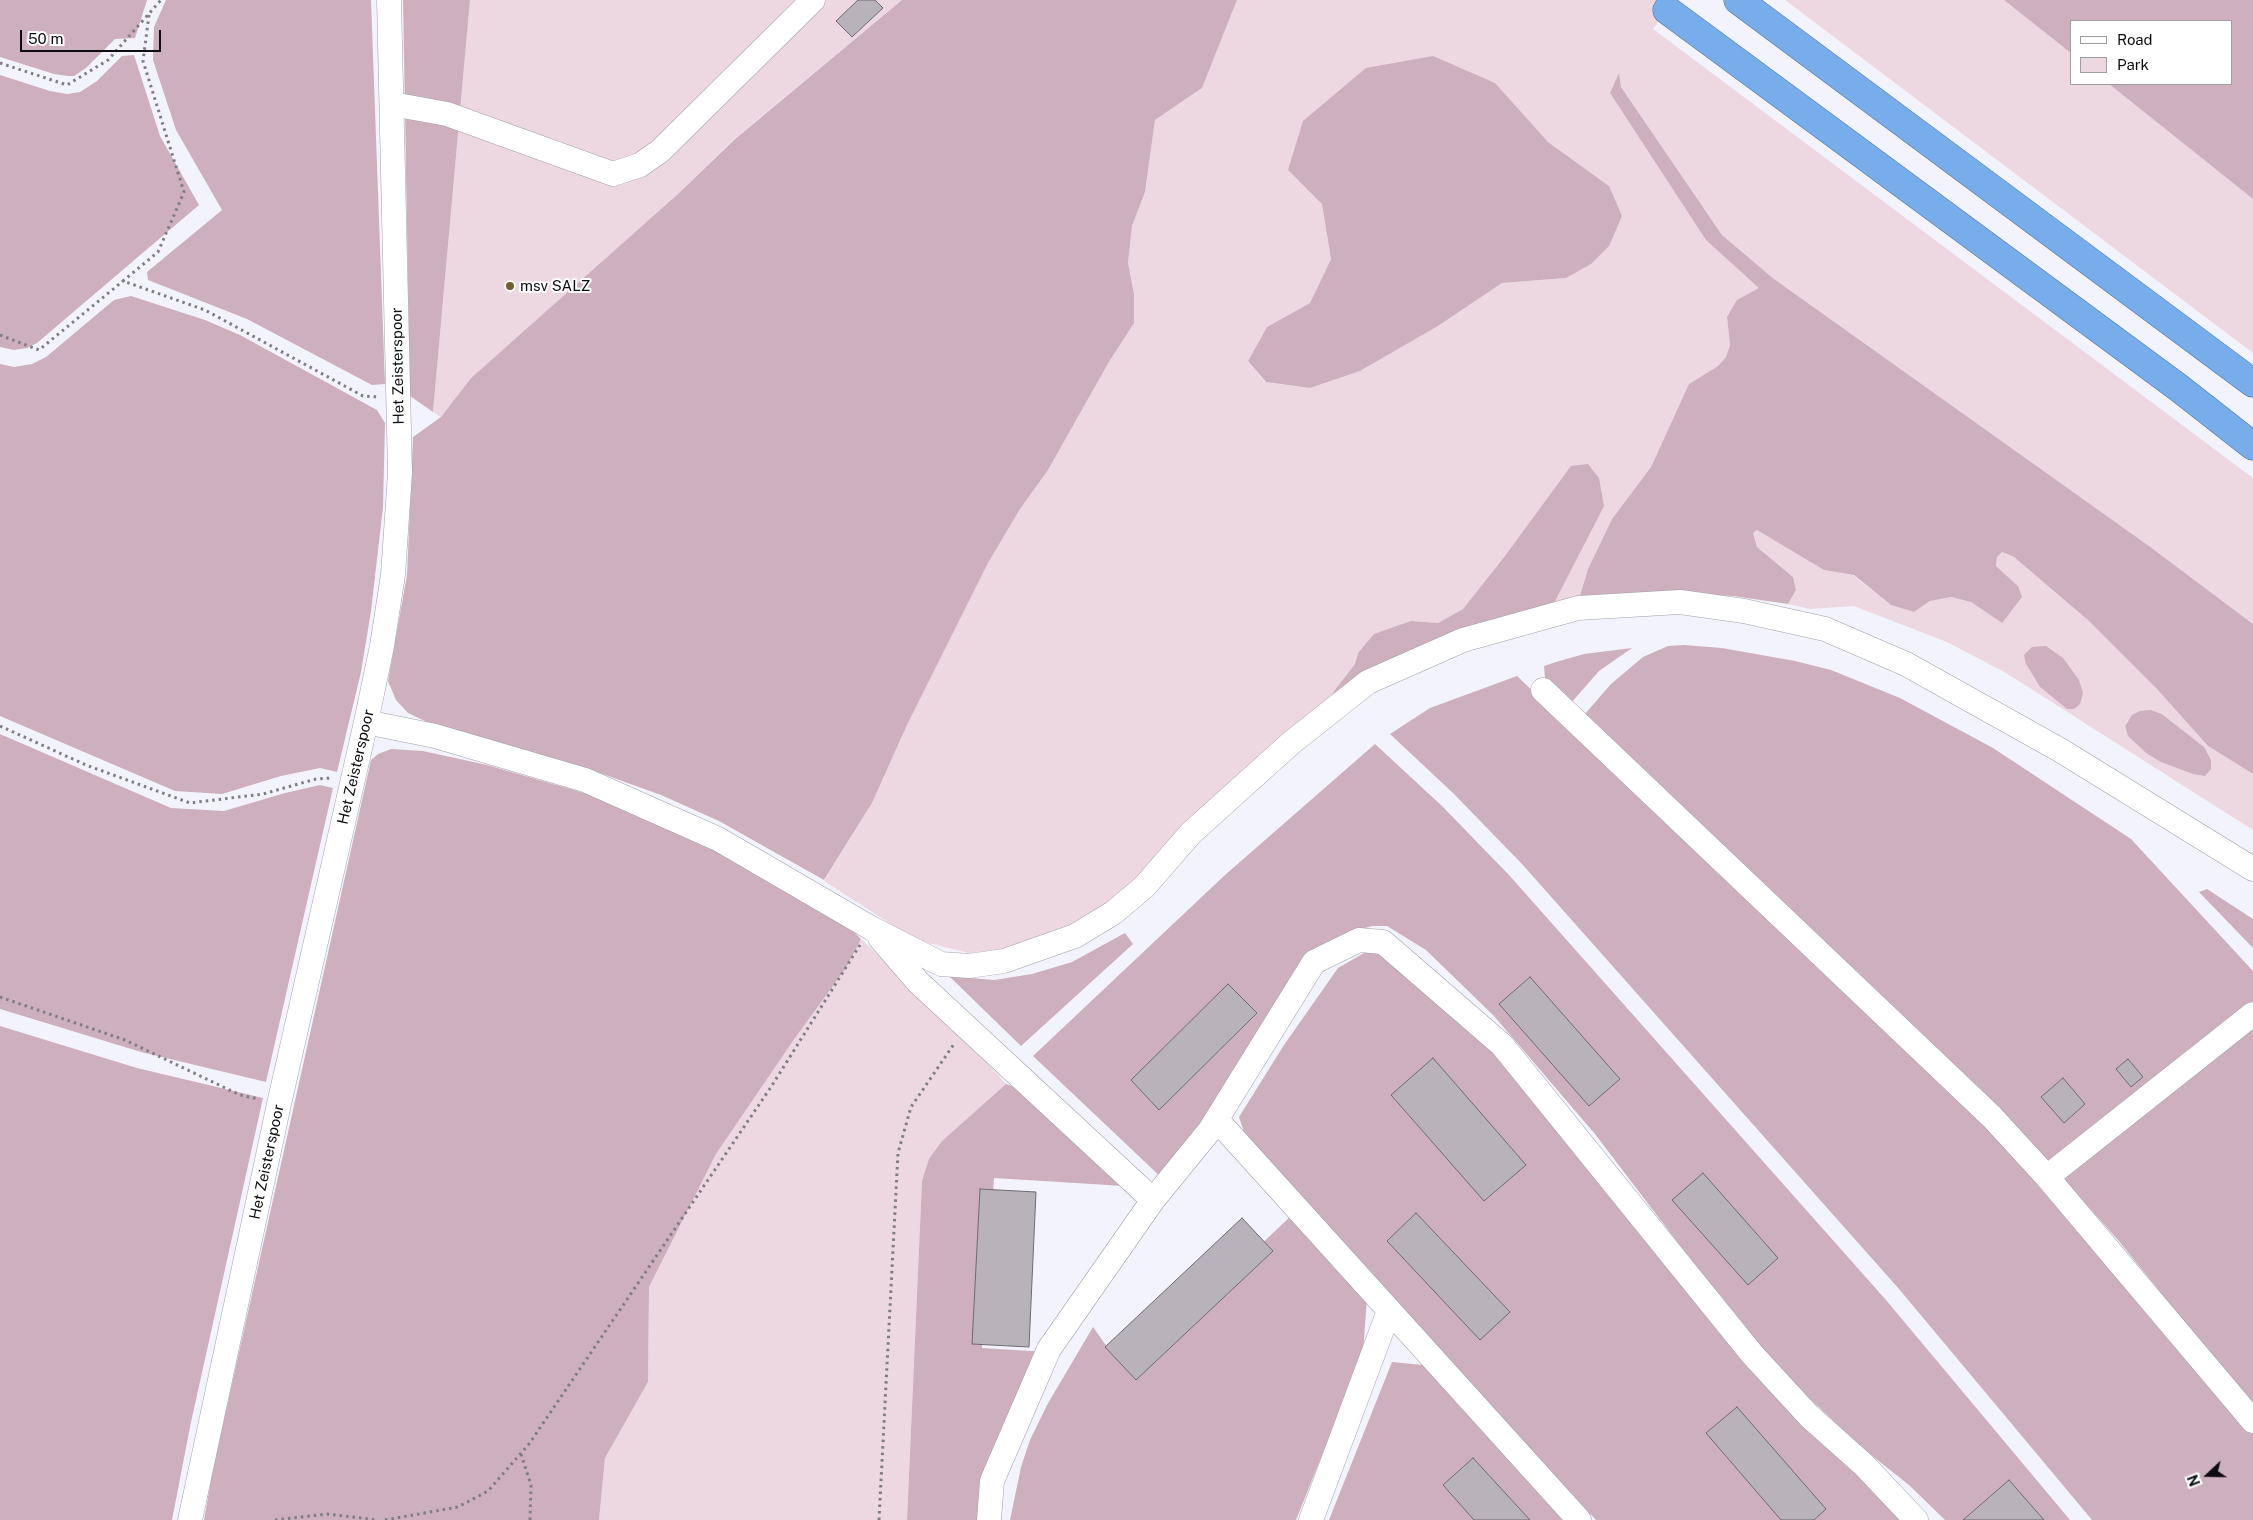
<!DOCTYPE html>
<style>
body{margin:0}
#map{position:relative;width:2253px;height:1520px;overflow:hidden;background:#f3f3fe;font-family:"Public Sans",sans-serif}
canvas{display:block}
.legend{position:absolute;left:2070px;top:20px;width:162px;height:65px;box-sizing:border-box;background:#fff;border:1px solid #9e9e9f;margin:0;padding:6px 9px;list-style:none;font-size:15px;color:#0c0d10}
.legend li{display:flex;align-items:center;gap:10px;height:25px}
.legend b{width:25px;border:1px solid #9e9e9f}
.north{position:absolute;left:2183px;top:1450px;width:50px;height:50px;-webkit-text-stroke:4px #fff;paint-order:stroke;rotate:249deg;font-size:14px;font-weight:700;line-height:20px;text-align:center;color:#0c0d10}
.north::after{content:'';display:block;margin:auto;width:18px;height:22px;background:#0c0d10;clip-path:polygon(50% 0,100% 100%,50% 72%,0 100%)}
.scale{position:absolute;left:20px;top:30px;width:141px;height:22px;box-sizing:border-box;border:2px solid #0c0d10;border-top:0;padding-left:6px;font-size:15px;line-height:18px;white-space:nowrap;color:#0c0d10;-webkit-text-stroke:4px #fff;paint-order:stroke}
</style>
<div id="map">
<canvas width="2253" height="1520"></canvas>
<ul class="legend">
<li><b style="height:6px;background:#fff"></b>Road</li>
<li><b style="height:14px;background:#edd7e1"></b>Park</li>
</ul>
<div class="north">N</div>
<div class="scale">50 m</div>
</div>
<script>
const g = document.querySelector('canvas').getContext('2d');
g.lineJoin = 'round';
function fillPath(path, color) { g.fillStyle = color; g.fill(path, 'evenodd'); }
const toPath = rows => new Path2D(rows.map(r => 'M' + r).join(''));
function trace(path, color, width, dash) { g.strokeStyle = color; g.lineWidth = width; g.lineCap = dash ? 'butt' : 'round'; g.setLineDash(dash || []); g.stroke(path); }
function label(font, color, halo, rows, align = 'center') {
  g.font = font + ' "Public Sans",sans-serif'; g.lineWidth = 4; g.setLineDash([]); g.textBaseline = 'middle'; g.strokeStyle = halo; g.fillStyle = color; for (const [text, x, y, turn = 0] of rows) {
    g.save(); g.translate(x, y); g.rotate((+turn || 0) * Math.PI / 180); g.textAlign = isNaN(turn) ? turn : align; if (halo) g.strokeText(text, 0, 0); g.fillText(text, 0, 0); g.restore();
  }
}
const green = toPath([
 [470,0,902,0,734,139,679,193,471,378,441,417,433,412],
 [1237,0,1675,0,1653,29,2253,478,2253,624,2149,546,1774,279,1722,235,1621,87,1619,74,1610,93,1706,239,1760,288,1727,318,1730,345,1726,357,1718,366,1689,384,1651,467,1612,519,1588,569,1578,602,1553,605,1505,556,1463,609,1438,623,1411,621,1358,653,1355,664,1334,691,1329,710,1104,914,1010,952,969,953,928,943,900,930,824,881,872,803,907,725,988,563,1020,509,1048,470,1110,360,1134,294,1128,263,1132,226,1145,192,1155,120,1202,88],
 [1494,83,1548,142,1609,186,1566,278,1502,283,1438,326,1360,371,1310,388,1265,382,1248,361,1267,327,1310,303,1331,259,1322,203,1288,170],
 [1785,0,2004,0,2072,54,2072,84,2109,84,2253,199,2253,353],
 [1757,530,1824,570,1853,575,1891,605,1914,612,1930,601,1951,597,1971,602,2002,623,2018,586,1996,566,1997,557,2001,552,2014,557,2089,621,2157,689,2208,746,2253,774,2253,830,2006,673,1947,642,1854,606,1810,609,1788,604,1796,590,1793,577,1757,547,1753,533],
 [2026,664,2067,709,2040,687],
 [2151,710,2162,714,2204,747,2146,753,2128,736,2125,726,2127,721],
 [861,939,959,1032,1006,1084,942,1141,922,1181,907,1520,599,1520,605,1458,648,1382,649,1287,716,1154,795,1038,846,968]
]);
const forest = toPath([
 [0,0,147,0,135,38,115,39,86,68,74,76,68,76,54,74,0,57],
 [166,0,371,0,385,384,372,385,247,319,148,280,147,272,222,210,176,130,153,60,154,27],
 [403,0,470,0,433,412,410,396],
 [902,0,1237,0,1202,88,1155,120,1145,192,1132,226,1128,263,1134,294,1134,323,1110,360,1048,470,1020,509,988,563,907,725,872,803,824,880,719,821,661,795,586,768,427,722,408,713,396,700,388,681,407,575,413,437,441,417,471,378,679,193,735,139],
 [2004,0,2253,0,2253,199,2109,84,2232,84,2232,21,2072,21,2072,54],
 [134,55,160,136,199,205,37,343,27,348,14,350,0,347,0,75,50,91,67,94,80,92,97,81,122,56],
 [1433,56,1495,83,1548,142,1609,186,1622,216,1609,246,1591,264,1566,278,1502,283,1438,326,1360,371,1310,388,1266,382,1248,361,1267,327,1310,303,1331,259,1322,204,1288,170,1303,121,1366,68],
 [1619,73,1621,87,1722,235,1774,279,2149,546,2253,624,2253,774,2208,746,2157,689,2089,621,2014,557,2002,552,1997,557,1996,566,2018,586,2022,597,2002,623,1971,602,1951,597,1930,601,1914,612,1891,605,1854,575,1824,570,1757,530,1753,533,1757,547,1793,577,1796,590,1788,604,1733,596,1698,594,1578,602,1588,569,1612,519,1651,467,1689,384,1718,366,1726,357,1730,345,1727,317,1737,300,1759,288,1706,240,1610,93],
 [131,296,205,320,240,335,377,410,385,423,383,507,371,611,361,672,337,772,320,768,281,776,222,794,175,791,0,716,0,364,14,367,32,364,46,357,114,300],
 [1588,464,1599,478,1604,506,1553,605,1329,710,1334,691,1355,664,1358,653,1374,634,1411,621,1438,623,1463,609,1505,556,1571,466],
 [1684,645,1722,648,1795,661,1831,670,1900,698,1993,748,2131,839,2253,971,2253,1406,2118,1240,2014,1124,1584,715,1611,684,1643,657,1668,646],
 [2046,646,2063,658,2079,680,2083,693,2080,704,2074,709,2067,709,2040,687,2026,664,2024,655,2032,647],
 [1632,648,1599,671,1571,703,1545,678,1544,666,1556,662,1584,654],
 [1517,676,1943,1080,2105,1251,2253,1433,2253,1520,2092,1520,1899,1289,1522,864,1454,794,1390,734,1430,708],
 [2151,710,2162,714,2204,747,2211,760,2211,769,2205,776,2193,774,2161,762,2146,753,2128,736,2125,726,2132,715,2140,711],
 [0,734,171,808,224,811,285,793,320,785,333,788,266,1082,141,1052,0,1009],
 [1375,744,1442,806,1509,875,1886,1300,2070,1520,1945,1520,1909,1485,1861,1447,1808,1397,1739,1323,1595,1134,1494,1016,1426,950,1387,926,1372,926,1358,930,1333,944,1163,1179,1033,1056,1225,875],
 [391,749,423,751,487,765,591,795,682,829,842,920,861,939,846,968,795,1038,716,1154,649,1287,648,1382,605,1458,599,1520,204,1520,213,1469,371,760,378,754],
 [2207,889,2253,919,2253,948,2199,892],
 [1125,933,1133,944,1021,1046,949,976,994,980,1032,974,1072,962],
 [1364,953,1381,953,1494,1052,1749,1369,1860,1477,1911,1520,1596,1520,1247,1141,1239,1117,1284,1045,1338,968],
 [0,1026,137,1068,263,1098,191,1422,172,1520,0,1520],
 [1006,1084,1017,1088,1124,1186,994,1178,982,1348,1048,1352,987,1520,907,1520,922,1181,929,1159,942,1141],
 [1292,1215,1367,1298,1363,1353,1296,1520,1010,1520,1021,1467,1030,1440,1047,1405,1093,1327,1105,1344,1129,1369],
 [1392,1362,1423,1365,1573,1520,1329,1520]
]);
const building = toPath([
 [858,0,875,0,883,8,852,37,836,21,858,0],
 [1530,977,1620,1079,1589,1106,1499,1004,1530,977],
 [1228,984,1257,1013,1159,1110,1131,1080,1228,984],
 [1433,1058,1526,1165,1484,1201,1391,1095,1433,1058],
 [2128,1059,2143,1077,2131,1087,2116,1069,2128,1059],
 [2063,1078,2085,1104,2064,1123,2041,1097,2063,1078],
 [1703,1173,1778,1258,1748,1285,1672,1200,1703,1173],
 [980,1189,1036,1192,1029,1347,972,1344,980,1189],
 [1416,1213,1510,1312,1480,1340,1387,1241,1416,1213],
 [1242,1218,1273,1251,1136,1380,1105,1347,1242,1218],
 [1737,1407,1826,1509,1814,1520,1781,1520,1706,1433,1737,1407],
 [1473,1458,1530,1520,1474,1520,1443,1485,1473,1458],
 [2009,1480,2044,1520,1963,1520,2009,1480]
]);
const path = toPath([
 [149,15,143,61,184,192,158,252,123,281,205,310,363,396,379,397],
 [0,63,67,85,108,60,161,0],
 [0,335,39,350,123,281],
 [0,726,86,765,190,803,263,794,316,779,332,778],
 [0,997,125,1040,240,1095,259,1099],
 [521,1454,531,1485,530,1520],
 [275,1520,327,1514,377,1520],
 [385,1520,458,1507,488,1491,529,1444,771,1087,860,945],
 [879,1520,898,1153,911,1107,954,1044]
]);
const minor = toPath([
 [392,104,447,114,613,174,640,165,660,151,813,0],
 [1543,690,1992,1117,2047,1177,2253,1421],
 [366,722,435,736,585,780,718,839,871,928,941,964,969,966,1004,961,1075,936,1113,913,1144,887,1191,833,1291,743,1368,682,1463,640,1578,608,1680,602,1744,611,1825,629,1906,664,2060,750,2253,869],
 [880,938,918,982,1153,1200],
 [1217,1120,1579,1520],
 [2047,1177,2253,1014],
 [190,1520,279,1104,366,722,382,646,393,575,400,473,389,0],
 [989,1520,992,1481,1049,1349,1153,1200,1210,1130,1314,962,1359,940,1383,942,1502,1045,1752,1354,1809,1416,1864,1465,1916,1520],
 [1311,1520,1389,1311]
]);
const highway = toPath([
 [1738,0,2253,383],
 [1667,10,2179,388,2253,446]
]);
const markers = [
 [510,286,5,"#735d2d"]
];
const poiNames = [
 ["msv SALZ",520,286]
];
const streetNames = [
 ["Het Zeisterspoor",398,366,-91],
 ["Het Zeisterspoor",356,767,-77],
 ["Het Zeisterspoor",267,1162,-78]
];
fillPath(green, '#edd7e1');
fillPath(forest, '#ceafbd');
fillPath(building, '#b8b2ba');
trace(building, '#6f6a72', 1);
trace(minor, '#a0a0aa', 25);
trace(highway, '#52759e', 29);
trace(path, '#7d7d84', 3, [2.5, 4]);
trace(minor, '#fff', 24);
trace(highway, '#77adea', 28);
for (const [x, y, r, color] of markers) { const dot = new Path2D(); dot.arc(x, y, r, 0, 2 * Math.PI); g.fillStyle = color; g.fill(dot); trace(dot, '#fff', 2); }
label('15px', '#0c0d10', '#fff', poiNames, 'left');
label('15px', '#0c0d10', '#fff', streetNames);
</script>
